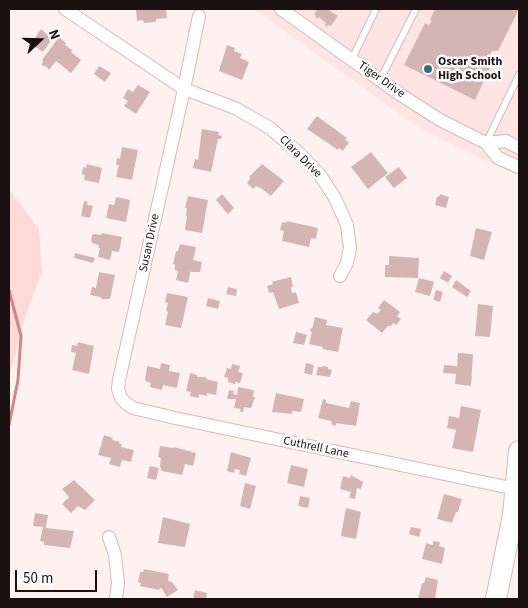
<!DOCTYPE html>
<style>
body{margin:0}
#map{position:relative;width:528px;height:608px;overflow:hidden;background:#fef1f0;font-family:"Source Sans 3",sans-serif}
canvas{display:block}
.frame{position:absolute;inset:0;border:10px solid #1b1010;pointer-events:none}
.north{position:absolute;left:15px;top:15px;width:50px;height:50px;-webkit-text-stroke:4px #fff;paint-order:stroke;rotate:69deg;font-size:14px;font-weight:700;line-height:20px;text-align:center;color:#1b1010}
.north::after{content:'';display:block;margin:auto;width:18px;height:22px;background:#1b1010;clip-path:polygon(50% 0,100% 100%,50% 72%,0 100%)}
.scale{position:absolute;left:15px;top:570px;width:82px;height:22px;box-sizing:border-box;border:2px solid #1b1010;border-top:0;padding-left:6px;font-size:15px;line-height:18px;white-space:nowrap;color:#1b1010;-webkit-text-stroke:4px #fff;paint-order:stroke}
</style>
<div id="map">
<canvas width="528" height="608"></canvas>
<div class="frame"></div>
<div class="north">N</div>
<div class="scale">50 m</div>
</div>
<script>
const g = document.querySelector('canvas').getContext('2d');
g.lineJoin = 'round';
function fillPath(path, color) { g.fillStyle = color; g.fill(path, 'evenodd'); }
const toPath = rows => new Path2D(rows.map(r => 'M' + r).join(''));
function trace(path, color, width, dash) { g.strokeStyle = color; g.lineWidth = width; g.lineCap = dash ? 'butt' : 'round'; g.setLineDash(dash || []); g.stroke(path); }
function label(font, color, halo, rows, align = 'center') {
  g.font = font + ' "Source Sans 3",sans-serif'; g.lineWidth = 5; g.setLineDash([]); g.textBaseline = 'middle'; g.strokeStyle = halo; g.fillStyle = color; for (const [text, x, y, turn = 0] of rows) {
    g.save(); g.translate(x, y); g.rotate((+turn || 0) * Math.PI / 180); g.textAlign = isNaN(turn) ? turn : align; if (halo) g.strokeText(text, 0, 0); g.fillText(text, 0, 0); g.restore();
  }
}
const built = toPath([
 [254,9,519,9,519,176,420,129]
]);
const green = toPath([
 [9,189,39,229,42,272,27,311,9,379]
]);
const stream = toPath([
 [9,290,21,336,18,380,9,425]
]);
const building = toPath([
 [136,9,166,9,167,18,156,19,156,22,144,23,143,20,137,21],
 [318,9,327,9,338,16,331,26,328,25,327,27,325,25,326,23,319,17,317,19,315,17,316,16,314,14],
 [435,9,519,9,498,51,492,51,490,54,495,57,475,100,404,65,425,23,429,25,432,21,430,20],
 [41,29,52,39,43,52,31,44],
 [59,37,66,43,65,45,72,50,71,52,81,60,71,73,56,61,49,70,47,67,41,65,43,62,42,60],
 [227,45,235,48,234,51,242,54,240,58,249,62,242,80,219,71],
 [99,66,111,73,105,82,94,74],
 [138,85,150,92,136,114,124,106,128,101,123,98,128,89,133,92],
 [317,116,347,138,345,140,349,142,343,151,339,148,338,150,307,129],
 [202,129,219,132,218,135,222,136,221,139,218,139,211,172,193,168,195,159,198,160],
 [122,147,138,150,132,180,116,177,119,165,116,165,117,158,120,159],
 [371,152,388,173,368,189,351,167],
 [87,164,102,168,99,183,84,180,85,175,82,174,83,167,86,168],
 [262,164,284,181,271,196,262,189,256,186,253,189,247,183,250,179,250,176],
 [399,167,407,178,394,188,385,177],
 [222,194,234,208,228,214,216,200],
 [440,194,449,197,446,208,435,205,437,197,439,197],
 [188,196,208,200,202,233,185,230,187,216,186,216,187,208,185,208],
 [116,197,130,200,126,222,106,218,109,204,114,205],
 [84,201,88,202,87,205,93,206,90,218,81,216],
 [287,221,318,228,316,239,311,238,309,247,282,241,284,231,280,230,282,222,286,223],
 [476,228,492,232,484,260,470,256],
 [102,233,122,237,119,252,112,251,110,260,98,257,100,248,98,248,99,245,92,243,92,241,91,241,92,235,94,234,101,235],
 [180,244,196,247,193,260,202,262,200,272,191,272,191,270,188,283,176,280,178,271,175,270,175,265,173,264,176,251,178,251],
 [75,253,95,258,93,263,74,258],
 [389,256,419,258,418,278,385,277,385,265,389,265],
 [444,271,452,276,448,283,440,278],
 [99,272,115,275,110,299,101,299,101,297,90,295,92,287,96,288],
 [291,277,293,286,291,288,292,293,296,292,299,303,279,309,273,292,269,293,267,286,273,284,272,282,275,281],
 [419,278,434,282,430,296,415,292],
 [456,280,471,291,467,297,452,287],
 [228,287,237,289,236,296,226,294],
 [436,290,443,292,440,302,433,300],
 [167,293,188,297,181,328,165,325,168,312,166,311,168,303,165,302],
 [208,298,220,301,218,309,206,306],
 [384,300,400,312,397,316,401,319,396,325,393,323,391,326,388,326,382,333,366,320,373,312,377,314,381,310,378,308],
 [478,304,493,306,490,337,475,336],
 [315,317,327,320,326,325,343,328,338,352,322,349,323,347,309,344,312,332,310,331,310,328,312,329],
 [296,332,307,335,304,345,293,343],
 [78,342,94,346,89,374,72,370,76,353,71,352,72,345,77,346],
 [458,353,473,354,471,386,455,384,456,374,443,373,444,365,457,366],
 [161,363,170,365,169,371,180,373,177,388,163,385,162,390,150,387,151,383,145,381,147,366,160,369],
 [306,363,314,365,312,375,304,373],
 [232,364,240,366,238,372,243,373,240,383,236,382,235,384,228,382,228,378,224,377,227,368,231,369],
 [323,366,328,367,328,369,332,370,330,377,316,375,318,367,322,367],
 [190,373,197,375,197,377,206,377,206,379,218,382,216,395,207,393,207,396,199,394,199,398,190,396,191,392,186,391],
 [238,387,254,390,253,397,255,397,251,408,244,407,243,412,240,412,241,409,234,408,236,399,227,399,229,390,234,391,233,394,237,395],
 [276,393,304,399,301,412,292,411,292,414,272,412],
 [323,399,326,400,326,403,349,408,351,401,360,403,356,426,336,423,336,426,332,425,331,421,318,418],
 [461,406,481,410,473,452,452,448,456,430,447,428,449,416,459,418],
 [104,435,113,438,112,440,120,442,119,444,122,444,121,447,134,450,131,462,122,460,120,467,109,464,111,458,98,455],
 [160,446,173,448,174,447,196,453,193,466,185,464,182,475,162,471,160,466,161,458,158,457],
 [231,452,251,458,246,476,239,474,240,470,235,469,234,473,227,471],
 [291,465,308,469,304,487,287,483],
 [150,466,159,468,156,480,147,478],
 [351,475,363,482,361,489,357,488,355,499,349,498,351,492,340,489,343,476,350,478],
 [74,480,95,500,85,510,78,506,71,513,62,504,69,497,62,489],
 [245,483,256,486,250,509,240,506],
 [444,494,462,499,458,512,456,512,452,523,437,519],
 [300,496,310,498,308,508,298,506],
 [346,508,361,512,356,539,341,536],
 [35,513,48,515,46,528,74,531,70,548,44,545,44,542,40,541,43,527,33,526],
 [163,517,190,524,185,547,158,543],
 [411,527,421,529,419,537,409,534],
 [433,541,440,542,439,546,445,548,442,564,422,559,426,543,433,545],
 [144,569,169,574,168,580,170,582,171,581,178,590,167,597,162,589,160,588,159,590,140,586,141,583,138,582,140,572,143,572],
 [426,577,438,580,435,599,418,599,422,583,424,583],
 [195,590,207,593,206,599,193,599]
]);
const service = toPath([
 [352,59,376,9],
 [380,80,416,9],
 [486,143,519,75]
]);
const minor = toPath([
 [65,9,184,89,119,380,118,389,121,398,126,403,133,408,175,418,516,489],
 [281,9,401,95,440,120,486,143,498,158,519,167],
 [199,16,184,89,235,108,270,128,300,154,320,175,335,198,347,225,350,248,347,263,340,276],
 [486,143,506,141,519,148],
 [109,537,115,555,118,583,116,599]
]);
const primary = toPath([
 [496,599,513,515,519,451]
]);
const markers = [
 [428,69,5,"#336b85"]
];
const poiNames = [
 ["Oscar Smith",438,62],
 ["High School",438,76]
];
const streetNames = [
 ["Tiger Drive",381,80,35],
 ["Clara Drive",300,157,45],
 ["Susan Drive",150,243,-78],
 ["Cuthrell Lane",316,448,12]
];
fillPath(built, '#fee5e4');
fillPath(green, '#fdd9d7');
trace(stream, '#d08684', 3);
fillPath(building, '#d4b5b3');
trace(service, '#d7b8b6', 8);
trace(minor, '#d7b8b6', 14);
trace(primary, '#d7b8b6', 22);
trace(service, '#fff', 6);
trace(minor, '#fff', 12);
trace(primary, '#fff', 20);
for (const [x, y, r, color] of markers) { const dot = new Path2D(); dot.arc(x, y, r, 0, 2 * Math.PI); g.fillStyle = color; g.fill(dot); trace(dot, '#fff', 2); }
label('bold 12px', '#1b1010', '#fff', poiNames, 'left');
label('12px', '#1b1010', '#fff', streetNames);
</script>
